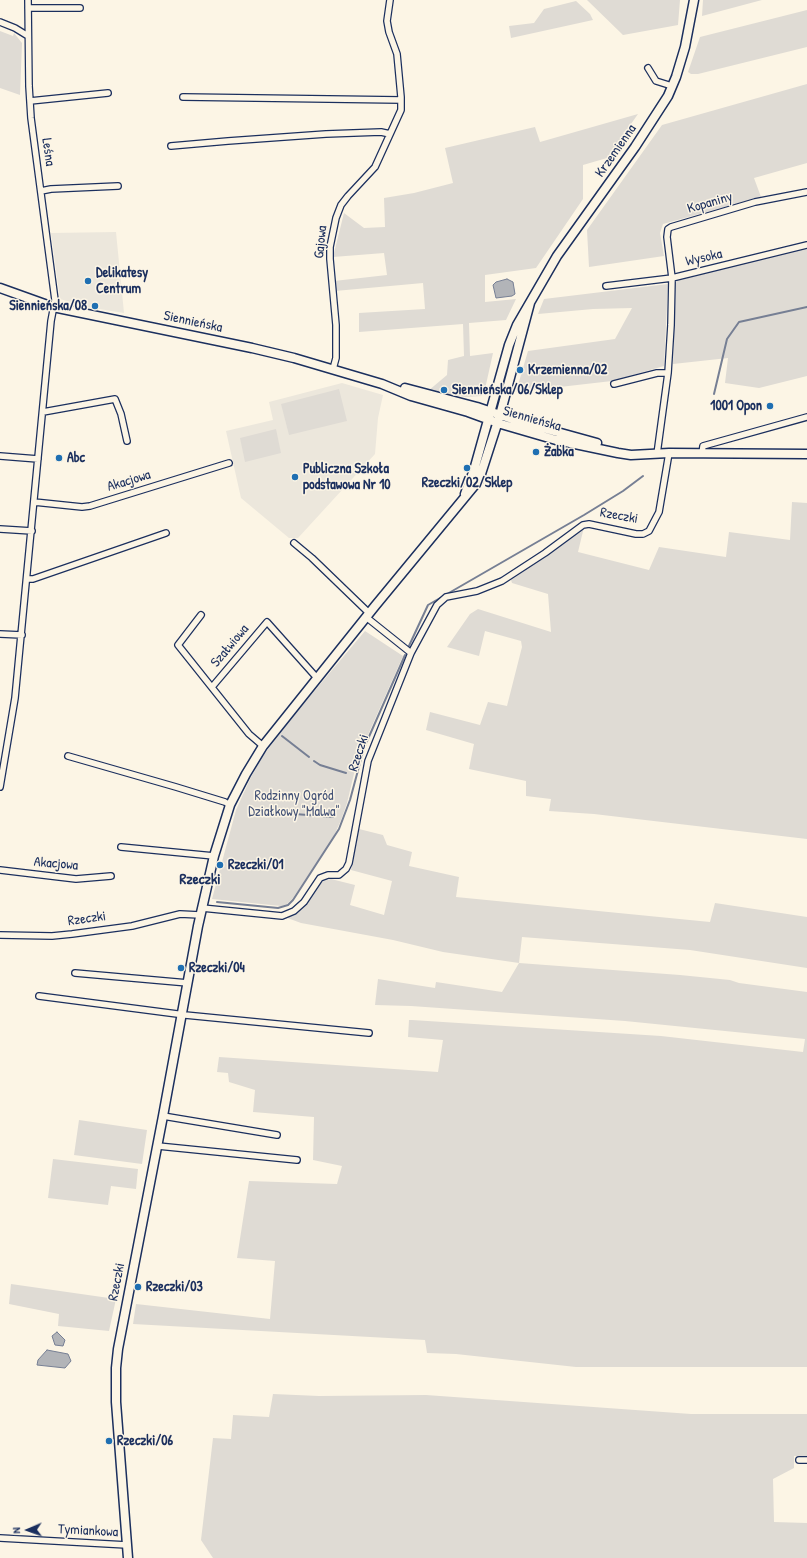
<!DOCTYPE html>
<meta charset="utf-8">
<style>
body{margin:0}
#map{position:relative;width:807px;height:1558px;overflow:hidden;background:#fcf5e5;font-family:"Patrick Hand",sans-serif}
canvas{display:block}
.north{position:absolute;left:8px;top:1510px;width:40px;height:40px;-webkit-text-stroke:3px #fcf5e5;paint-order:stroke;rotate:268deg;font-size:11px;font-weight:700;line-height:16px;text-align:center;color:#1b2f5e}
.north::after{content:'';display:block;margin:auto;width:14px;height:18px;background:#1b2f5e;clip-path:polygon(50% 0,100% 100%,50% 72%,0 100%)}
</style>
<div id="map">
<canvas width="807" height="1558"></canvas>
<div class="north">N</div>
</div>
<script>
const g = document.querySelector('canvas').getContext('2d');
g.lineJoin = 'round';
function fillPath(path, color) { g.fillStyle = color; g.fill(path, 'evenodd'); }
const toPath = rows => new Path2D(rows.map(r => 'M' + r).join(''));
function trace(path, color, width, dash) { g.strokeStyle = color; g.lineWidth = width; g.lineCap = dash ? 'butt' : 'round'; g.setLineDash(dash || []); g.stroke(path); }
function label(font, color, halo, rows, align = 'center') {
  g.font = font + ' "Patrick Hand",sans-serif'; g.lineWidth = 3; g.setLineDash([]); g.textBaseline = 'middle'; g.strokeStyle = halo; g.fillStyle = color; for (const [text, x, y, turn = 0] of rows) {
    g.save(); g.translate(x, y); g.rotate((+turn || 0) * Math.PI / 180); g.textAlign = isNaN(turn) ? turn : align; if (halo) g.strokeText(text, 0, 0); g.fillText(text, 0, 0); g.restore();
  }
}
const built = toPath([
 [116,232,124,313,87,307,60,299,51,233],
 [342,383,383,395,378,418,375,454,298,538,289,538,241,498,226,431,273,420,269,402]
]);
const green = toPath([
 [587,0,680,0,678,25,623,35],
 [703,0,762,0,702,16],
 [576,1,590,14,593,20,511,38,509,26,534,23,544,9],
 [807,10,807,47,698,74,691,74,688,72,700,37],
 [0,31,13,36,14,33,22,43,20,95,0,88],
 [807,84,807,163,754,178,761,197,663,224,660,233,664,256,589,267,587,230,662,125],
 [638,114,607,158,583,165,583,199,536,268,485,275,485,302,516,299,506,320,469,323,470,356,493,353,485,389,482,396,465,397,428,391,447,375,448,360,464,356,463,324,359,332,359,313,425,309,423,283,335,291,334,281,387,275,384,253,333,257,344,213,364,228,385,227,384,198,414,193,453,183,445,148,535,127,540,142],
 [807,247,807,376,759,388,725,383,728,358,673,364,675,285,677,281],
 [668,284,664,366,612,381,516,392,528,351,615,339,632,308,593,309,538,314,544,299],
 [513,322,514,323,503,348,489,395,505,340],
 [339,389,347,421,289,435,281,404],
 [276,429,281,453,245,462,240,438],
 [792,502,807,503,807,839,594,814,549,811,551,799,526,796,526,781,469,769,474,744,426,730,430,712,480,725,488,702,507,706,522,647,521,641,485,631,479,656,447,647,470,614,478,609,551,632,548,594,512,583,511,580,584,527,578,552,649,570,659,547,726,557,729,532,790,540],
 [365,631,403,656,363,746,358,757,347,803,341,820,333,838,293,898,287,904,281,906,212,899,236,810,251,777,262,757,295,714],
 [359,829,383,835,387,845,412,852,409,866,459,877,456,897,710,922,715,903,807,917,807,968,690,950,522,937,519,963,680,975,730,980,739,983,807,992,807,1367,576,1367,456,1354,427,1353,425,1340,133,1324,136,1304,270,1319,275,1261,237,1258,249,1181,337,1184,342,1166,313,1160,314,1117,253,1112,255,1090,229,1082,228,1073,217,1072,219,1057,438,1072,443,1040,408,1037,409,1020,412,1020,661,1036,803,1052,805,1039,625,1021,411,1006,375,1005,378,979,435,988,436,982,502,992,519,963,443,952,393,940,301,923,282,916,323,881,331,879,355,885,350,905,384,915,392,881,351,870],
 [79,1120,147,1130,142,1164,74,1155],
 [53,1159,138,1169,136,1189,111,1186,108,1205,48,1198],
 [11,1284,116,1299,109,1331,58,1326,59,1314,9,1304],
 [273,1394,319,1396,426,1395,691,1414,807,1414,807,1456,794,1456,794,1468,773,1479,774,1522,807,1523,807,1558,213,1558,201,1540,213,1438,231,1439,233,1415,269,1417]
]);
const water = toPath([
 [507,279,513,282,515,294,512,296,496,298,493,285,496,282,507,279],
 [57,1332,65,1340,63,1346,55,1345,52,1336,57,1332],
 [47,1350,68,1354,71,1361,65,1368,37,1365,38,1360,47,1350]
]);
const stream = toPath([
 [714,394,727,339,739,322,807,307],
 [408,648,428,605,584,515,623,491,643,476],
 [282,736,309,757],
 [314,761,320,765,346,773],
 [259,811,277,813],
 [282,813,333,817],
 [217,902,278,908,288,905,293,900,339,829,350,800,364,748,405,655]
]);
const minor = toPath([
 [28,8,80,8],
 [0,22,15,28,28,36],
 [648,68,656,81,672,86],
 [183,97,401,100],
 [30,101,108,93],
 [171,146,228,141,326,134,381,132,390,134],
 [41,191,51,189,118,186],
 [606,286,672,278,807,245],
 [333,369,336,358,336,325,330,259,330,247,336,218,341,205,348,196,375,167,401,110,401,97,397,54,389,32,387,21,390,0],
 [614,384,657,373,668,373],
 [43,412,115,399,121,414,127,441],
 [657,454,668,373,671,325,672,278,667,237,668,229,671,227,755,202,807,192],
 [702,454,703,446,807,417],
 [0,456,38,459],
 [34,502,82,507,90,506,229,463],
 [0,529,32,531],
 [294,543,312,558,369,613],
 [27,579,33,579,166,533],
 [201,615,178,645,249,734,263,746],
 [366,617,411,653],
 [0,634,22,635],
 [212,687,267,622,317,678],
 [68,756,176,787,225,802,230,805],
 [0,787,15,698,51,321,55,300,31,118,29,86,28,0],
 [121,847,214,856],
 [0,870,76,879,111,876],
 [202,908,282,916,294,911,304,902,320,878,328,875,339,875,346,869,349,863,368,761,411,653,437,605,446,597,477,591,502,581,545,553,583,525,589,524,636,534,643,534,649,531,659,512,669,453],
 [0,935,52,936,72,934,132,926,180,914,200,915],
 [75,973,188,983],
 [39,996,185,1015,369,1033],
 [163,1116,277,1135],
 [158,1146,297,1160],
 [799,1460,807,1460],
 [0,1538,127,1545]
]);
const secondary = toPath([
 [0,288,53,307,252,348,294,358,382,384,411,396,468,412,501,424,556,440,618,453,631,455,669,453,807,454],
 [405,388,477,407,521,422,597,443],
 [465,494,474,470,509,345,517,325,557,256,635,147,668,96,676,77,685,47,694,0],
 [128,1558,116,1402,116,1368,118,1349,163,1116,198,926,214,856,230,805,246,774,263,746,375,606,479,480,500,415,530,303]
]);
const markers = [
 [88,281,4,"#1f6fb2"],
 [95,306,4,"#1f6fb2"],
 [520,370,4,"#1f6fb2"],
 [444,390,4,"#1f6fb2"],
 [770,406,4,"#1f6fb2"],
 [536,452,4,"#1f6fb2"],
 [59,458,4,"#1f6fb2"],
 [467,468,4,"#1f6fb2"],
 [295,477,4,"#1f6fb2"],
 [220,865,4,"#1f6fb2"],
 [181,968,4,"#1f6fb2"],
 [138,1287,4,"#1f6fb2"],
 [109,1441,4,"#1f6fb2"]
];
const streetNames = [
 ["Krzemienna",616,151,-55],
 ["Leśna",48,152,82],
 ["Kopaniny",710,203,-16],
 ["Gajowa",321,242,-84],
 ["Wysoka",704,258,-13],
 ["Siennieńska",193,322,12],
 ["Siennieńska",532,419,16],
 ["Akacjowa",129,481,-17],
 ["Rzeczki",619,516,10],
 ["Szałwiowa",230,646,-50],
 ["Rzeczki",359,753,-72],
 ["Akacjowa",56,864,5],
 ["Rzeczki",87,919,-8],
 ["Rzeczki",117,1282,-79],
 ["Tymiankowa",88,1531,3]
];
const poiNames = [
 ["Delikatesy",96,273],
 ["Centrum",96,289],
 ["Siennieńska/08",87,306,"right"],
 ["Krzemienna/02",528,370],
 ["Siennieńska/06/Sklep",452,390],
 ["1001 Opon",762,406,"right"],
 ["Żabka",544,452],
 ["Abc",67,458],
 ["Publiczna Szkoła",303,469],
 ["podstawowa Nr 10",303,485],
 ["Rzeczki/02/Sklep",467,483,"center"],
 ["Rzeczki/01",228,865],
 ["Rzeczki/04",189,968],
 ["Rzeczki/03",146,1287],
 ["Rzeczki/06",117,1441]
];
const parkNames = [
 ["Rodzinny Ogród",294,796],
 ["Działkowy \"Malwa\"",294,812]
];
const neighbourhoodNames = [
 ["Rzeczki",200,880]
];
fillPath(built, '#ece7dc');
fillPath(green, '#dfdbd4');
fillPath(water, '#b2b4b8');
trace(water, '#767f94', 1);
trace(stream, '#767f94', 2);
trace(minor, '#1b2f5e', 8);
trace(secondary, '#1b2f5e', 11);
trace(minor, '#fcf5e5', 5.5);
trace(secondary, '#fcf5e5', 8);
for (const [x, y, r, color] of markers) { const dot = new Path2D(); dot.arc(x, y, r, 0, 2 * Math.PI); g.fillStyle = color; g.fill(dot); trace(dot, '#fcf5e5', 1.5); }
label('14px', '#1b2f5e', '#fcf5e5', streetNames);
label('bold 14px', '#1b2f5e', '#fcf5e5', poiNames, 'left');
label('14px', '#425176', '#fcf5e5', parkNames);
label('bold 15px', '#1b2f5e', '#fcf5e5', neighbourhoodNames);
</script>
